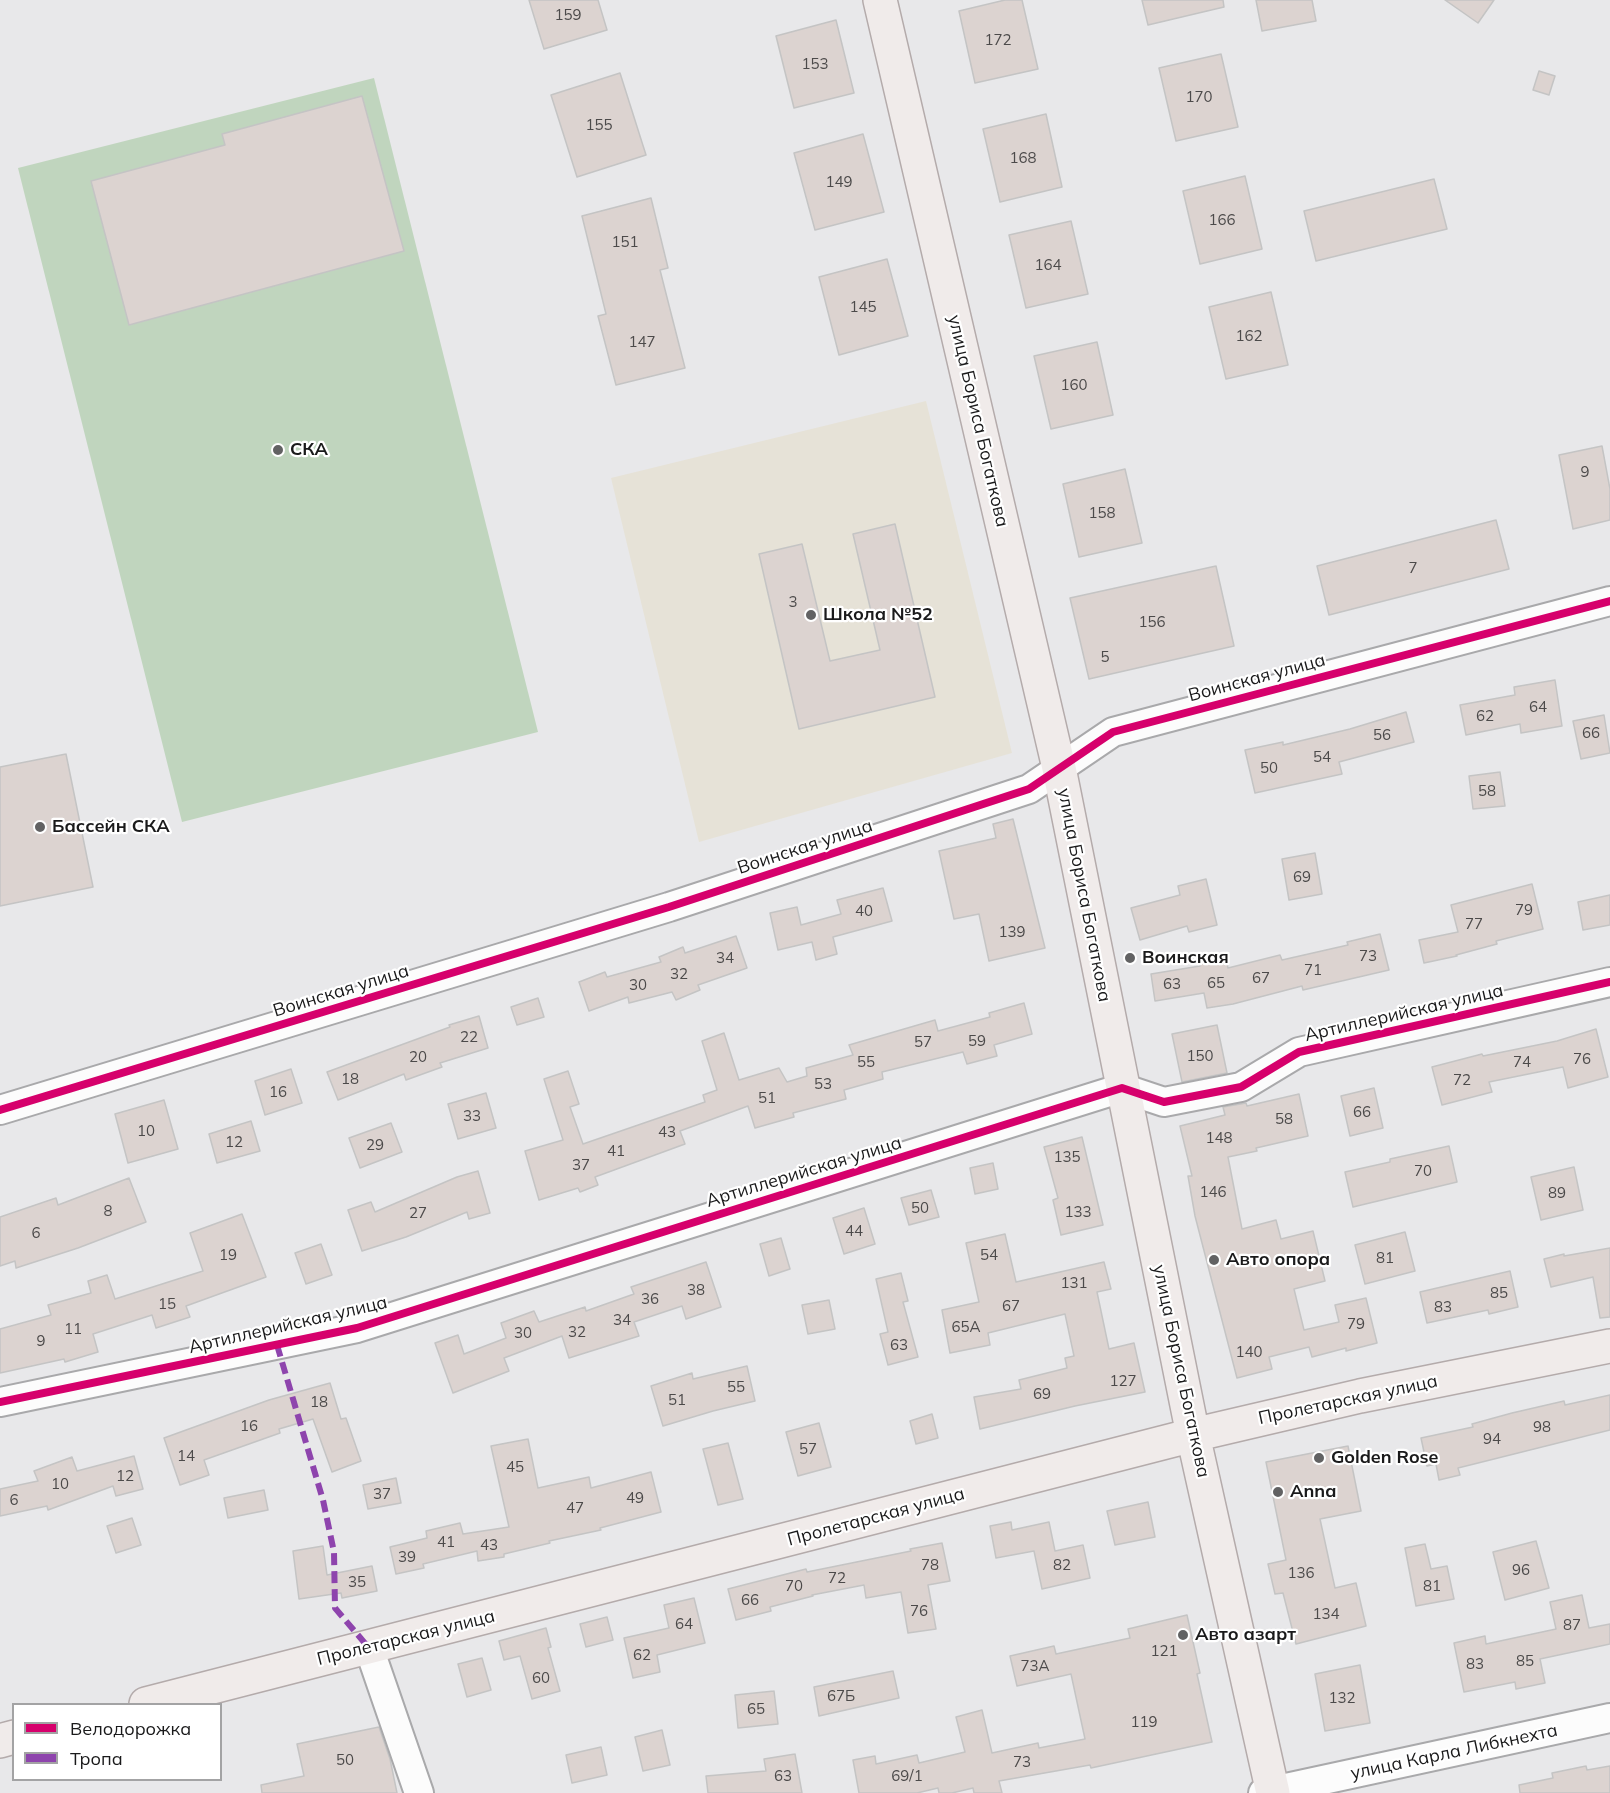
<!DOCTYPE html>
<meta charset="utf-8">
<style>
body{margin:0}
#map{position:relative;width:1610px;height:1793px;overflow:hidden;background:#e8e8ea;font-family:Mulish,sans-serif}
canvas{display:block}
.legend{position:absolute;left:12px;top:1703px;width:210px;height:78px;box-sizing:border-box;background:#fff;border:2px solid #a3a3a4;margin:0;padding:8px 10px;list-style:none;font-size:18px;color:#1a1a1b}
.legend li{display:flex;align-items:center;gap:12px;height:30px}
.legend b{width:30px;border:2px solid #a3a3a4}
</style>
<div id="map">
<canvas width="1610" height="1793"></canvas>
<ul class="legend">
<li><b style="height:8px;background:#d6006c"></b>Велодорожка</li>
<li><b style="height:8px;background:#8e44ad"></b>Тропа</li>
</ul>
</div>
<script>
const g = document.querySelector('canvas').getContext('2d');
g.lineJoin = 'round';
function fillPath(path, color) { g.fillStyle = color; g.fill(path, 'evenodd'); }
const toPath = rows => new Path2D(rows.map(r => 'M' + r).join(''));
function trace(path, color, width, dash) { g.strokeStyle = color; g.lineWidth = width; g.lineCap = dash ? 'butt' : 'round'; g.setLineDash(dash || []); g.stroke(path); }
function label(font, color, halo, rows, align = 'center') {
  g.font = font + ' Mulish,sans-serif'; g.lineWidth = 4.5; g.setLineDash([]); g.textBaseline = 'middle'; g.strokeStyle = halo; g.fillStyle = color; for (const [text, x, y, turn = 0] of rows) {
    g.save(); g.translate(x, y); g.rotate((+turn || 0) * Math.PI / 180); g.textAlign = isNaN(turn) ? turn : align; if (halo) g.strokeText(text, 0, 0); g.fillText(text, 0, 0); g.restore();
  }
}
const education = toPath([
 [926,401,1012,753,699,842,611,478]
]);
const green = toPath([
 [374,78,538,732,182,822,18,168]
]);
const building = toPath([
 [529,0,598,0,607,30,544,49,529,0],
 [1005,0,1022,0,1038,69,975,83,959,11,1005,0],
 [1142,0,1223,0,1224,7,1148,25,1142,0],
 [1256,0,1312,0,1316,21,1262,31,1256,0],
 [1445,0,1494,0,1478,23,1445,0],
 [836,20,854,93,794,108,776,36,836,20],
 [1221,54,1238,127,1176,141,1159,68,1221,54],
 [1539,71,1555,76,1549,95,1533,90,1539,71],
 [620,73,646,155,577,177,551,95,620,73],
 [362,96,404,251,129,325,91,181,225,145,222,134,362,96],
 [1046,114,1062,187,1000,202,983,129,1046,114],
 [863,134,884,212,815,230,794,153,863,134],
 [1245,176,1262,249,1200,264,1183,191,1245,176],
 [1434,179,1447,229,1316,261,1304,211,1434,179],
 [651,198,668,268,660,270,685,368,616,385,598,316,606,314,582,216,651,198],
 [1071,221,1088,294,1026,308,1009,235,1071,221],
 [887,259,908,336,839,355,819,277,887,259],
 [1271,292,1288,365,1226,379,1209,307,1271,292],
 [1097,342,1113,415,1051,429,1034,356,1097,342],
 [1602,446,1610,489,1610,520,1573,529,1559,455,1602,446],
 [1125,469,1142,543,1079,557,1063,484,1125,469],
 [1496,520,1509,569,1329,615,1317,566,1496,520],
 [895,524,935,697,799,729,759,554,802,544,830,661,880,650,853,534,895,524],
 [1216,566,1234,646,1089,679,1070,598,1216,566],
 [1555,680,1562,726,1521,733,1520,724,1466,735,1460,705,1515,695,1514,687,1555,680],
 [1406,712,1414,742,1339,762,1342,774,1255,793,1245,750,1283,742,1283,745,1350,729,1406,712],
 [1604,715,1610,753,1581,759,1573,721,1604,715],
 [66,754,93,887,0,906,0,767,66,754],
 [1500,772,1505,806,1473,809,1469,776,1500,772],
 [1013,819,1045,948,989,961,979,914,954,919,939,851,996,838,993,824,1013,819],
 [1315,853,1322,894,1289,900,1282,859,1315,853],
 [1206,879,1217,925,1189,932,1187,926,1140,940,1131,908,1180,895,1178,886,1206,879],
 [1532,884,1543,929,1496,941,1497,944,1456,955,1457,956,1424,963,1419,940,1458,932,1451,905,1532,884],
 [883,888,892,921,833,937,837,954,816,960,812,942,778,950,770,913,797,907,801,925,841,914,837,900,883,888],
 [1610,895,1610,925,1583,930,1578,902,1610,895],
 [1380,934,1389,970,1303,990,1302,986,1233,1004,1207,1008,1204,993,1155,1001,1151,974,1200,966,1200,963,1226,959,1228,968,1280,955,1282,960,1348,945,1347,942,1380,934],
 [736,936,747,968,698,985,700,990,676,1000,672,992,629,1003,628,997,589,1011,579,982,605,972,607,977,661,962,659,957,683,947,685,953,736,936],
 [538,998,544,1017,517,1025,511,1007,538,998],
 [1024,1003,1032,1034,994,1045,997,1056,967,1064,963,1052,882,1072,883,1079,844,1090,846,1099,793,1113,794,1117,755,1128,748,1106,680,1131,685,1144,595,1177,598,1185,580,1192,578,1188,539,1200,525,1151,563,1140,544,1079,568,1071,579,1104,570,1107,583,1144,705,1102,703,1095,717,1090,702,1041,724,1033,739,1080,779,1068,787,1082,807,1076,806,1068,853,1055,849,1045,935,1020,938,1031,990,1017,989,1013,1024,1003],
 [479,1016,488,1048,440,1063,442,1067,406,1080,404,1074,338,1100,327,1072,450,1027,449,1025,479,1016],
 [1217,1025,1227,1073,1182,1082,1172,1034,1217,1025],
 [1596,1029,1608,1077,1568,1088,1563,1067,1489,1082,1492,1092,1442,1105,1432,1067,1482,1054,1483,1056,1557,1041,1596,1029],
 [291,1069,302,1103,265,1115,255,1081,291,1069],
 [1374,1088,1383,1128,1350,1136,1341,1096,1374,1088],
 [486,1093,496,1128,458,1139,448,1104,486,1093],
 [1299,1094,1308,1136,1256,1148,1257,1151,1228,1157,1242,1229,1276,1220,1281,1239,1313,1231,1325,1281,1294,1289,1304,1330,1339,1322,1335,1305,1366,1298,1377,1343,1346,1351,1346,1348,1312,1357,1309,1347,1269,1357,1272,1369,1237,1378,1195,1216,1188,1176,1192,1176,1180,1126,1225,1115,1223,1107,1246,1103,1247,1106,1299,1094],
 [164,1100,178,1149,128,1163,115,1114,164,1100],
 [251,1121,260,1151,217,1163,209,1134,251,1121],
 [391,1123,402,1152,360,1168,349,1138,391,1123],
 [1082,1137,1103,1225,1061,1235,1053,1200,1058,1198,1044,1147,1082,1137],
 [1449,1146,1457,1182,1353,1207,1345,1172,1390,1162,1390,1159,1449,1146],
 [993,1163,998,1189,975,1194,970,1168,993,1163],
 [1574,1167,1583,1210,1541,1220,1531,1177,1574,1167],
 [478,1171,490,1213,469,1219,467,1212,406,1237,362,1251,348,1210,371,1202,375,1212,457,1177,478,1171],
 [129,1178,146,1222,78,1248,16,1268,15,1261,0,1266,0,1217,56,1198,58,1205,129,1178],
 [931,1190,939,1217,909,1225,901,1198,931,1190],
 [864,1208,875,1244,844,1254,833,1218,864,1208],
 [242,1214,266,1277,186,1306,190,1317,156,1328,152,1315,93,1334,98,1352,65,1362,64,1359,0,1373,0,1329,51,1315,48,1305,91,1293,88,1281,107,1275,115,1299,203,1271,190,1233,242,1214],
 [1405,1232,1415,1271,1365,1284,1355,1245,1405,1232],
 [1005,1234,1016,1282,1104,1262,1111,1289,1097,1292,1109,1349,1134,1343,1145,1392,1075,1406,980,1429,974,1397,1021,1389,1019,1380,1067,1368,1065,1358,1074,1356,1065,1314,988,1333,990,1345,950,1353,942,1310,979,1302,966,1243,1005,1234],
 [781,1238,790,1269,769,1276,760,1244,781,1238],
 [321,1244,332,1275,306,1284,295,1253,321,1244],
 [1610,1248,1610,1317,1600,1318,1593,1277,1551,1287,1544,1259,1564,1254,1564,1256,1610,1248],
 [706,1262,721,1307,686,1319,682,1306,634,1322,639,1336,569,1358,562,1336,504,1358,509,1371,453,1393,435,1343,458,1335,464,1354,506,1338,501,1323,534,1311,539,1322,585,1307,586,1311,634,1294,631,1287,706,1262],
 [1510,1271,1518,1307,1489,1314,1488,1310,1427,1323,1420,1292,1510,1271],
 [901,1273,908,1301,903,1302,918,1357,888,1365,880,1334,888,1332,876,1279,901,1273],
 [829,1300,835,1329,808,1334,802,1305,829,1300],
 [747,1366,755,1401,713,1411,663,1426,651,1386,692,1373,693,1379,747,1366],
 [330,1383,341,1419,346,1418,361,1461,332,1472,313,1419,279,1429,280,1433,204,1460,209,1475,180,1485,164,1438,269,1400,330,1383],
 [1610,1395,1610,1430,1458,1468,1460,1475,1439,1480,1436,1464,1427,1466,1421,1438,1473,1427,1472,1424,1512,1413,1564,1401,1565,1405,1610,1395],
 [932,1414,938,1438,916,1444,910,1421,932,1414],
 [819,1423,831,1467,798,1476,786,1432,819,1423],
 [528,1439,538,1488,589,1477,591,1488,651,1472,661,1512,600,1528,601,1530,549,1541,550,1543,504,1554,504,1557,478,1561,477,1551,423,1564,424,1568,396,1574,390,1547,427,1538,426,1531,460,1523,463,1534,509,1527,491,1446,528,1439],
 [728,1443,743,1499,718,1505,703,1449,728,1443],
 [1348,1446,1361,1511,1320,1519,1335,1588,1356,1583,1366,1626,1296,1644,1283,1593,1275,1594,1268,1564,1286,1560,1266,1462,1348,1446],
 [134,1456,143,1489,116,1496,113,1486,48,1510,47,1506,0,1516,0,1489,38,1481,34,1471,72,1457,77,1471,134,1456],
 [396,1478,401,1503,368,1509,363,1485,396,1478],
 [264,1490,268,1510,228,1518,224,1498,264,1490],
 [1148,1502,1155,1537,1115,1545,1107,1511,1148,1502],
 [132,1518,141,1545,116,1553,107,1526,132,1518],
 [1011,1522,1012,1530,1049,1522,1055,1551,1083,1545,1090,1578,1042,1589,1034,1551,996,1558,990,1526,1011,1522],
 [1536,1541,1549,1588,1505,1600,1493,1552,1536,1541],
 [942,1543,950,1581,928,1585,936,1629,908,1633,901,1592,866,1598,864,1585,812,1595,813,1596,770,1607,771,1611,736,1620,728,1589,806,1569,807,1572,911,1551,910,1549,942,1543],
 [1425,1544,1431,1569,1447,1566,1454,1599,1416,1606,1405,1548,1425,1544],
 [323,1546,327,1575,372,1566,377,1591,342,1598,341,1593,299,1599,293,1551,323,1546],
 [1582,1595,1589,1628,1610,1624,1610,1644,1540,1659,1545,1683,1516,1689,1515,1682,1464,1692,1454,1643,1485,1636,1486,1644,1556,1629,1550,1602,1582,1595],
 [694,1598,705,1643,657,1655,660,1672,633,1678,624,1638,669,1628,664,1605,694,1598],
 [1187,1615,1200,1673,1197,1674,1212,1742,1091,1768,1090,1765,999,1781,1002,1793,974,1793,973,1788,952,1793,939,1793,938,1788,917,1793,859,1793,853,1760,875,1756,876,1764,917,1755,919,1763,965,1752,956,1717,982,1710,992,1753,1038,1743,1039,1748,1085,1739,1071,1674,1017,1686,1010,1656,1054,1646,1056,1654,1130,1638,1128,1629,1187,1615],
 [607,1617,613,1640,586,1647,580,1624,607,1617],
 [546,1628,551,1647,548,1648,560,1691,532,1699,520,1656,504,1660,499,1641,546,1628],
 [482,1658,491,1690,467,1697,458,1664,482,1658],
 [1360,1665,1370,1723,1325,1731,1315,1674,1360,1665],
 [893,1671,899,1698,819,1716,814,1687,893,1671],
 [774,1691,778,1724,738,1728,735,1695,774,1691],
 [379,1727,390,1759,397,1793,262,1793,261,1785,304,1776,297,1744,379,1727],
 [662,1730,670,1765,643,1771,635,1737,662,1730],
 [601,1747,607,1775,572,1783,566,1755,601,1747],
 [795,1754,802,1793,708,1793,706,1776,766,1771,764,1759,795,1754],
 [1586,1766,1587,1770,1610,1766,1610,1793,1520,1793,1519,1785,1553,1778,1552,1773,1586,1766]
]);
const minor = toPath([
 [0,1110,669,907,1029,789,1113,732,1610,601],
 [0,1402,357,1328,1122,1088,1164,1102,1241,1087,1299,1052,1610,982],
 [369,1648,419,1793],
 [1263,1793,1610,1718]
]);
const major = toPath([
 [880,0,1059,768,1193,1435,1273,1793],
 [146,1704,1193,1435,1360,1396,1610,1346],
 [0,1741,14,1737]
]);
const quiet = toPath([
 [277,1345,323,1500,334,1552,335,1608,369,1648]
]);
const cycleway = toPath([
 [0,1110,669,907,1029,789,1113,732,1610,601],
 [0,1402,357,1328,1122,1088,1164,1102,1241,1087,1299,1052,1610,982]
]);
const markers = [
 [278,450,6,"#626263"],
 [811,615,6,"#626263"],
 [40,827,6,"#626263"],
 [1130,958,6,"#626263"],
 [1214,1260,6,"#626263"],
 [1319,1458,6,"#626263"],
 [1278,1492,6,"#626263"],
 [1183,1635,6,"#626263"]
];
const numberNames = [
 ["159",568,15],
 ["172",998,40],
 ["153",815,64],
 ["170",1199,97],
 ["155",599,125],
 ["168",1023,158],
 ["149",839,182],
 ["166",1222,220],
 ["151",625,242],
 ["164",1048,265],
 ["145",863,307],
 ["162",1249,336],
 ["147",642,342],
 ["160",1074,385],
 ["9",1585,472],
 ["158",1102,513],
 ["7",1413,568],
 ["3",793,602],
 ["156",1152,622],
 ["5",1105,657],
 ["64",1538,707],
 ["62",1485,716],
 ["66",1591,733],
 ["56",1382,735],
 ["54",1322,757],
 ["50",1269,768],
 ["58",1487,791],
 ["69",1302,877],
 ["79",1524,910],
 ["40",864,911],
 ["77",1474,924],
 ["139",1012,932],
 ["73",1368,956],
 ["34",725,958],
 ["71",1313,970],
 ["32",679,974],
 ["67",1261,978],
 ["65",1216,983],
 ["63",1172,984],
 ["30",638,985],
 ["22",469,1037],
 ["59",977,1041],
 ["57",923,1042],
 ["150",1200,1056],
 ["20",418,1057],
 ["76",1582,1059],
 ["55",866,1062],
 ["74",1522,1062],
 ["18",350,1079],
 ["72",1462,1080],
 ["53",823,1084],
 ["16",278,1092],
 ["51",767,1098],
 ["66",1362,1112],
 ["33",472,1116],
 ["58",1284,1119],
 ["10",146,1131],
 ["43",667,1132],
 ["148",1219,1138],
 ["12",234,1142],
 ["29",375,1145],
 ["41",616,1151],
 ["135",1067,1157],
 ["37",581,1165],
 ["70",1423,1171],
 ["146",1213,1192],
 ["89",1557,1193],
 ["50",920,1208],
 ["8",108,1211],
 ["133",1078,1212],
 ["27",418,1213],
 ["44",854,1231],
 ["6",36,1233],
 ["19",228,1255],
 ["54",989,1255],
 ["81",1385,1258],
 ["131",1074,1283],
 ["38",696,1290],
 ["85",1499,1293],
 ["36",650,1299],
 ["15",167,1304],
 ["67",1011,1306],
 ["83",1443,1307],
 ["34",622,1320],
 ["79",1356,1324],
 ["65А",966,1327],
 ["11",73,1329],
 ["32",577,1332],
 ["30",523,1333],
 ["9",41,1341],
 ["63",899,1345],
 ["140",1249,1352],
 ["127",1123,1381],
 ["55",736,1387],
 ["69",1042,1394],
 ["51",677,1400],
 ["18",319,1402],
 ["16",249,1426],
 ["98",1542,1427],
 ["94",1492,1439],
 ["57",808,1449],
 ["14",186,1456],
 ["45",515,1467],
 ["12",125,1476],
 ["10",60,1484],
 ["37",382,1494],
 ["49",635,1498],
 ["6",14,1500],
 ["47",575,1508],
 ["41",446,1542],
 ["43",489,1545],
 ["39",407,1557],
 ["78",930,1565],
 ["82",1062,1565],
 ["96",1521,1570],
 ["136",1301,1573],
 ["72",837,1578],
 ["35",357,1582],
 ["70",794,1586],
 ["81",1432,1586],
 ["66",750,1600],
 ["76",919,1611],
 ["134",1326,1614],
 ["64",684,1624],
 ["87",1572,1625],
 ["121",1164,1651],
 ["62",642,1655],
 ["85",1525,1661],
 ["83",1475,1664],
 ["73А",1035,1666],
 ["60",541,1678],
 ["67Б",841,1696],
 ["132",1342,1698],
 ["65",756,1709],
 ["119",1144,1722],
 ["50",345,1760],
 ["73",1022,1762],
 ["63",783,1776],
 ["69/1",907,1776]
];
const streetNames = [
 ["улица Бориса Богаткова",978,421,77],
 ["Воинская улица",1257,678,-15],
 ["Воинская улица",805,847,-18],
 ["улица Бориса Богаткова",1084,895,79],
 ["Воинская улица",341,991,-17],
 ["Артиллерийская улица",1404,1013,-13],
 ["Артиллерийская улица",804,1172,-17],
 ["Артиллерийская улица",288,1325,-13],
 ["улица Бориса Богаткова",1181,1371,78],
 ["Пролетарская улица",1348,1400,-12],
 ["Пролетарская улица",876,1517,-15],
 ["Пролетарская улица",406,1638,-14],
 ["улица Карла Либкнехта",1454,1752,-12]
];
const poiNames = [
 ["СКА",290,450],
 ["Школа №52",823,615],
 ["Бассейн СКА",52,827],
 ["Воинская",1142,958],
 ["Авто опора",1226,1260],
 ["Golden Rose",1331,1458],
 ["Anna",1290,1492],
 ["Авто азарт",1195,1635]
];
fillPath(education, '#e6e2d7');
fillPath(green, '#c0d5be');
fillPath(building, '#dcd3d0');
trace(building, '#c4c4c4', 1.5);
trace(minor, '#a9a9ab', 32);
trace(major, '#b4abab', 36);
trace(minor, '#fcfcfc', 28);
trace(major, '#f0ebea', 33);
trace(quiet, '#8e44ad', 6, [12, 6]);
trace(cycleway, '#d6006c', 8);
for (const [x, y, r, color] of markers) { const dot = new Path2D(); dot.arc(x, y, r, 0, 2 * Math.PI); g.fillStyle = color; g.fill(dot); trace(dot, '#fff', 2); }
label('15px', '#4c4a4a', null, numberNames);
label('18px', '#1a1a1b', '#fff', streetNames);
label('bold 18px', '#1a1a1b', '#fff', poiNames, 'left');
</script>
